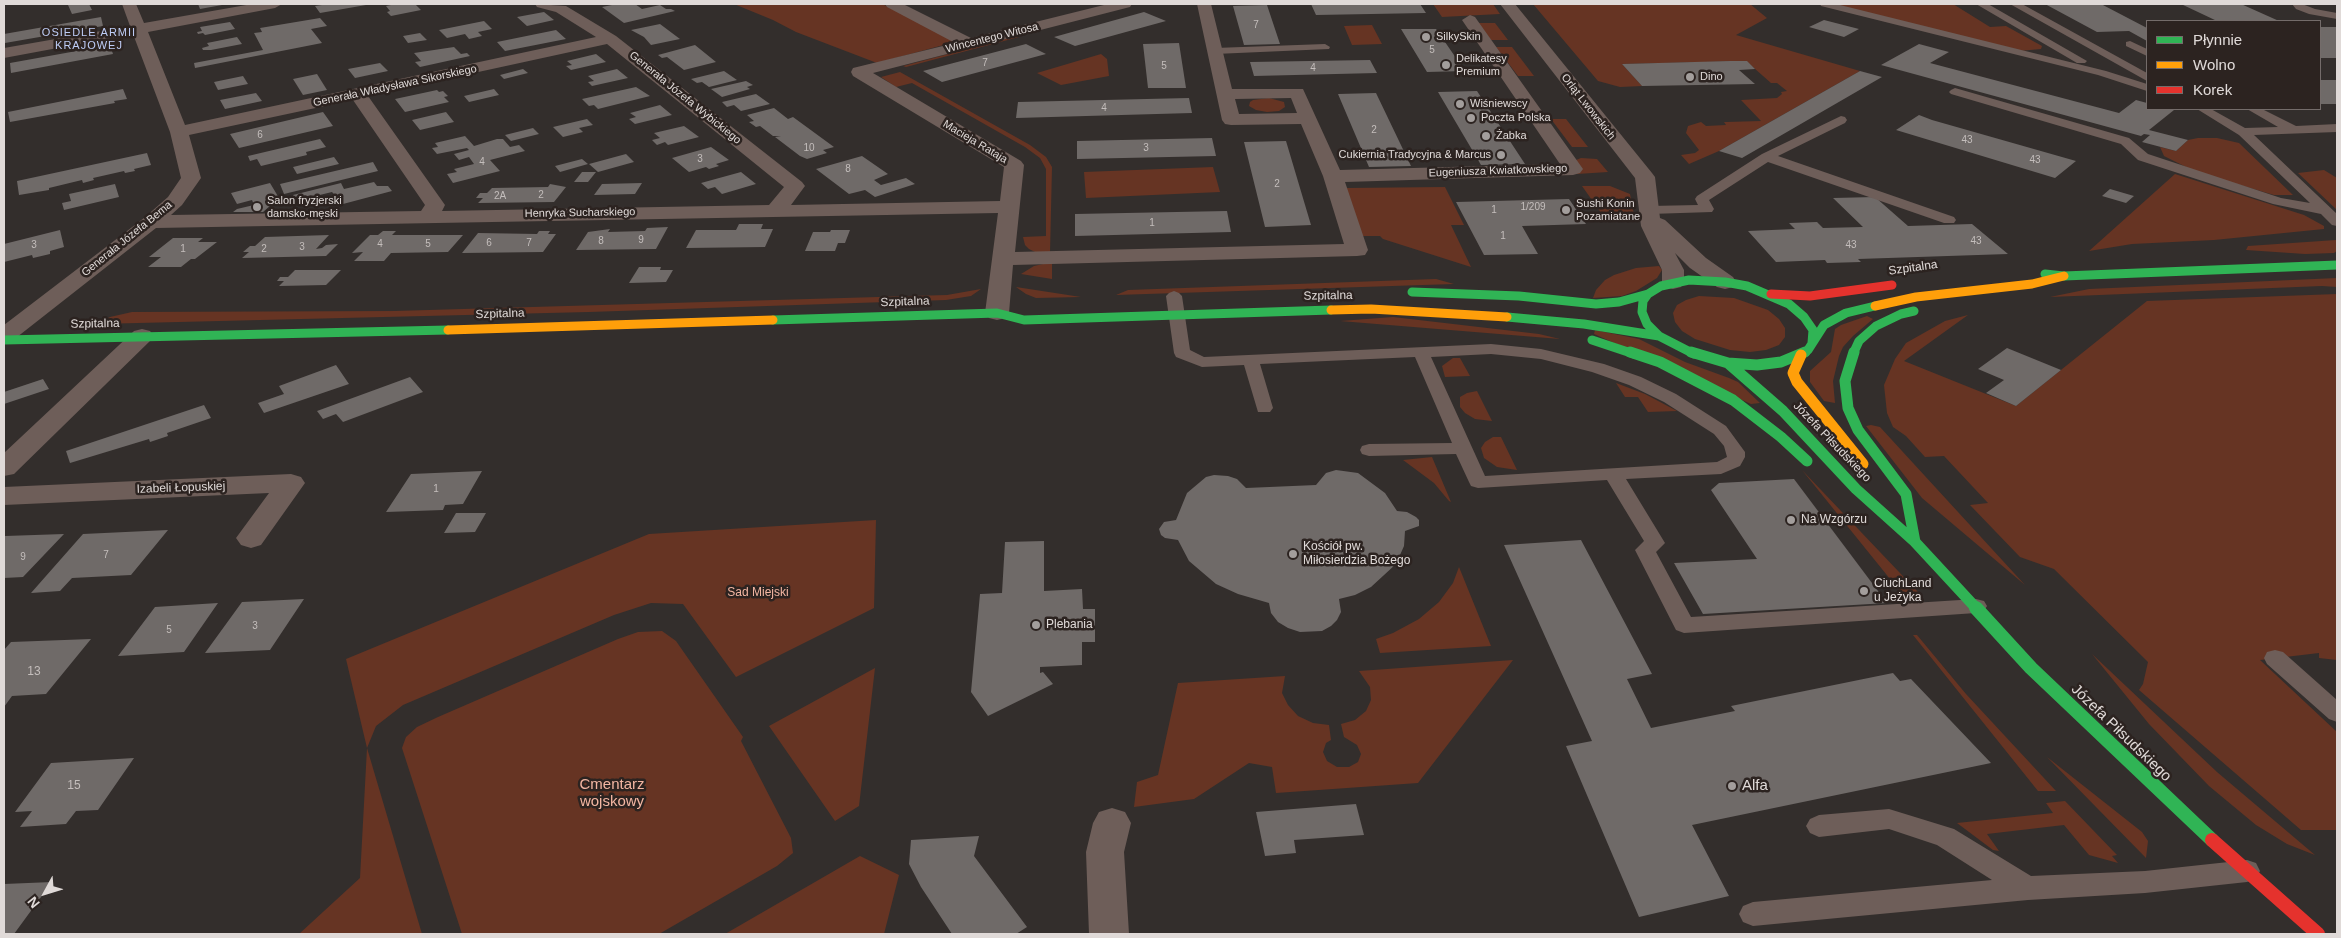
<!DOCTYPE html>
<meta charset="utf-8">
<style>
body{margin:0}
#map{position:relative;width:2341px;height:938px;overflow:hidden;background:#332e2c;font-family:Arial,sans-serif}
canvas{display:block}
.frame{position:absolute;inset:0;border:5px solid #e0dad8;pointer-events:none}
.legend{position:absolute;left:2146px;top:20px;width:175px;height:90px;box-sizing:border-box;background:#2c2320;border:1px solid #746c6a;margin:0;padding:6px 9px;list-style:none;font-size:15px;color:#e0dad8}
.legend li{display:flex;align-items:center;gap:10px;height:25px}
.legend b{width:25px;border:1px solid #746c6a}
.north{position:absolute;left:20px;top:868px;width:50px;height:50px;-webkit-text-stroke:4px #2c2320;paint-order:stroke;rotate:231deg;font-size:14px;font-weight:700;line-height:20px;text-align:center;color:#e0dad8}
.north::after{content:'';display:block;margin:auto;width:18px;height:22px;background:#e0dad8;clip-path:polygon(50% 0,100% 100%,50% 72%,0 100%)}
</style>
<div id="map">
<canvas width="2341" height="938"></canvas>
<div class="frame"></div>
<ul class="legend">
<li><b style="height:6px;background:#30b455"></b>Płynnie</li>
<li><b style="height:6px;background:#ff9f0a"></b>Wolno</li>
<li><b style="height:6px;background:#e5322d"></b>Korek</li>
</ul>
<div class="north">N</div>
</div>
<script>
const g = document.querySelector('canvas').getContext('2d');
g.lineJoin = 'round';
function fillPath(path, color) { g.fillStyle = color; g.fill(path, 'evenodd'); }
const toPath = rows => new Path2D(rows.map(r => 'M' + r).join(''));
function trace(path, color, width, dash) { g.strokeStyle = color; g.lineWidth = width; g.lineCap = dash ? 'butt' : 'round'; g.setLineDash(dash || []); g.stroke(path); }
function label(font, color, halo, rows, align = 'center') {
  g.font = font + ' Arial,sans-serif'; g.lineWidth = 5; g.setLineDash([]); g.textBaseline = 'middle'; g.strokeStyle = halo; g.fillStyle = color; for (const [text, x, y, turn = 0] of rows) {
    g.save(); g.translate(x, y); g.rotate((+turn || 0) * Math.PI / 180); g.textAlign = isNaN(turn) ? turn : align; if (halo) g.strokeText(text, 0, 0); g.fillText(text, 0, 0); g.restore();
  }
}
const green = toPath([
 [734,4,882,4,956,39,951,43,877,63,796,32,773,20],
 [1433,4,1493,4,1500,14,1442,17],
 [1533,4,1750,4,1767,18,1736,35,1860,71,1719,151,1689,164,1681,155,1695,153,1699,150,1686,133,1688,126,1701,122,1706,126,1726,125,1724,122,1726,122,1761,121,1741,100,1777,98,1782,94,1781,92,1787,91,1777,83,1771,83,1746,61,1622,64,1642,86,1620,87,1598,81],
 [1831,4,1953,4,1990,27,2006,26,2042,46,2041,49,2019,51],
 [1478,23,1495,23,1508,40,1491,40],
 [1372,25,1382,44,1352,45,1344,26],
 [1016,36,1019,37,906,67,903,66],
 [1496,47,1512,47,1534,76,1518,76],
 [1101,54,1107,59,1109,76,1061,85,1037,73],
 [900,72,1030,145,1046,157,1052,167,1050,253,1035,252,1029,249,1025,245,1023,237,1046,236,1046,169,1040,158,1025,147,912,83,896,87,881,77],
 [1269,98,1284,102,1285,107,1279,111,1267,112,1256,110,1249,106,1250,102,1253,100],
 [1551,119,1566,119,1588,147,1572,147],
 [2198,138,2217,138,2239,143,2293,195,2274,195,2196,172,2164,156,2160,147,2176,151,2188,140],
 [1581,158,1597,159,1608,172,1577,174,1576,160],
 [1213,167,1220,192,1086,198,1084,172],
 [2324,170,2337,178,2337,210,2298,173],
 [2175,174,2304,215,2324,226,2324,229,2214,240,2132,244,2089,251],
 [1582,186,1610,186,1630,194,1635,220,1612,221,1604,217],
 [1445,187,1464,225,1451,225,1471,267,1383,239,1380,236,1362,236,1346,188],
 [2336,240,2337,251,2334,253,2305,254,2246,250,2248,246],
 [1052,262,1052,279,1021,274,1034,266],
 [1659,266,1662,270,1657,278,1636,291,1622,296,1593,298,1596,290,1605,280,1614,275,1636,268],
 [2337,278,2337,287,2322,286,2050,297,2089,289],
 [1436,279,1454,284,1116,295,1128,290],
 [1016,287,1081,297,1036,298,1026,294],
 [981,289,971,296,946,300,589,312,97,324,110,317,132,312,394,311,947,295],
 [2337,294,2337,660,2319,658,2319,653,2260,660,2337,732,2337,830,2301,830,2139,690,2143,684,2148,662,2054,569,2020,557,1970,505,1988,503,1944,456,1925,457,1906,436,1893,427,1887,413,1884,385,1895,359,1906,343,1945,321,1968,315,1904,361,2016,406,2147,301],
 [1699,296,1734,298,1768,310,1779,319,1785,328,1785,337,1779,345,1766,350,1750,352,1730,350,1695,339,1682,331,1675,322,1673,313,1677,305,1686,300],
 [1867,316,1873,319,1853,336,1843,347,1839,356,1833,381,1835,403,1824,401,1810,382,1810,371,1831,352,1835,329,1841,325],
 [1393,317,1539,334,1560,339,1340,321],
 [1595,330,1639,339,1685,362,1729,378,1738,382,1760,403,1751,404,1594,334],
 [1453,358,1460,358,1470,376,1445,377,1442,366],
 [1616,383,1645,394,1677,411,1648,412,1638,397,1625,397],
 [1477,391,1492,421,1475,419,1465,413,1460,407,1460,397,1467,393],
 [1871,425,1880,427,2025,585,1922,498,1866,426],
 [1493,437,1501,437,1517,470,1497,467,1484,458,1481,448,1485,442],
 [1432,457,1451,502,1449,501,1434,483,1403,460],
 [1802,470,1919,593,1907,600],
 [876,520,874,608,736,677,683,604,651,603,614,615,403,705,376,726,367,748,422,934,299,934,360,878,367,748,346,659,649,534],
 [1459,567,1491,646,1380,653,1376,639,1393,633,1419,619,1439,602,1453,583],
 [662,631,676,641,743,737,741,741,791,838,793,853,777,866,659,934,462,934,402,748,406,737,417,727,438,717,618,639,638,632],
 [1913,635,1917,635,1966,694,2056,791,2038,791],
 [2092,654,2217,772,2315,855,2287,844,2256,825,2209,786,2149,724],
 [1513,660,1418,783,1276,793,1272,767,1249,763,1194,799,1134,807,1137,782,1158,775,1178,683,1285,676,1282,693,1288,705,1298,716,1313,723,1329,725,1331,740,1326,743,1323,752,1327,761,1337,767,1349,767,1358,762,1361,754,1357,745,1344,737,1341,724,1355,720,1366,711,1371,700,1370,687,1359,671],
 [875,668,859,806,835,821,769,726],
 [2047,757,2142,832,2148,841,2146,858],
 [2065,801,2117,855,2112,856,2118,863,2089,855,2064,825,1987,834,1999,851,1993,850,1957,823,2053,813,2046,803],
 [860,856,899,875,884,934,725,934]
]);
const building = toPath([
 [77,4,89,4,92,10,72,14,68,5],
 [198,4,221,4,222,5,200,9],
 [329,4,366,4,366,5,320,13,315,6],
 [396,4,415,4,421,10,391,16,387,12,390,11,386,6],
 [617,4,635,4,642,9,660,5,666,9,671,9,675,11,624,23,602,7],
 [1311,4,1420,4,1426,13,1316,15],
 [2045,4,2101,4,2147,28,2147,41,2129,31,2097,32],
 [2181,4,2241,4,2279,21,2217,21],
 [1267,5,1280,44,1244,45,1233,6],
 [544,12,554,20,527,26,517,17],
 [1144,12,1166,21,1075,46,1054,37],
 [101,17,103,26,5,43,4,34],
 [320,18,327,26,311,29,322,43,195,68,194,63,263,50,254,33,262,32,260,28],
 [1824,20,1859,29,1844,37,1809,27],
 [484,21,492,29,478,32,482,36,469,39,465,34,447,38,439,30],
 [230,22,235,29,205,35,203,33,198,34,197,32,202,31,200,27],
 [660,24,680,39,651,45,644,37,631,30],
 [2320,27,2337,27,2337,58,2320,58],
 [1401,29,1436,29,1465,71,1427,72],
 [556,30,566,39,505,51,497,42],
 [420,33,427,40,408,43,403,36],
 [237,37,242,44,211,50,203,50,202,48,209,46,207,43],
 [1179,43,1186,88,1148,88,1143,44],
 [1026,44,1046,54,942,82,923,71],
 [1919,44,1949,52,1930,63,2119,113,2136,100,2147,103,2147,109,2174,110,2149,130,2188,140,2176,151,2142,142,2150,135,2144,134,2141,136,1881,65],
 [110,45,113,54,11,73,10,63],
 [695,45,716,62,684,70,667,57,662,58,658,55],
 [454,47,461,54,467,53,470,56,420,67,415,62,421,61,414,53],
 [596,54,606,62,571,70,566,66,572,65,567,61],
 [1370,60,1377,73,1254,76,1250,62],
 [1730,61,1747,61,1755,69,1739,70,1755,84,1642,86,1622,64],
 [380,63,388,71,355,78,348,69],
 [523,69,528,73,504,79,500,75],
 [617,69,628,78,592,86,588,82,594,81,588,76],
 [724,71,737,80,709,87,702,82,697,83,691,79],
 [1860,71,1882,77,1742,158,1719,151],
 [317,74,327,90,303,95,293,79],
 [243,76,248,84,218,90,214,82],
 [2320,80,2337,80,2337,104,2320,104],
 [746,81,753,85,747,87,750,89,722,97,711,89],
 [636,87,650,96,598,109,594,105,589,106,582,99],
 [123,89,127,99,114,101,115,103,10,122,8,112],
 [494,89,499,95,469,102,464,96],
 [437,90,439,92,443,91,448,96,444,97,449,102,405,112,395,99],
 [1477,91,1525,164,1481,165,1438,92],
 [256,93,262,101,225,109,220,100],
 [1376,93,1411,166,1369,167,1338,94],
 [756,94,770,104,741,111,734,105,727,107,722,102],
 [1189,98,1192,113,1016,118,1018,102],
 [660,105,672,115,635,124,629,119,636,117,630,113],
 [774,108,788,119,793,117,834,147,823,150,827,153,807,159,800,156,775,137,781,136,773,136,760,126,756,127,749,122,754,121,747,115],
 [323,112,333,126,239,148,230,134],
 [446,112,454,122,420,130,412,120],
 [1919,115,1932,120,2076,161,2055,178,1896,130],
 [587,119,593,125,579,128,583,132,563,137,553,127],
 [684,126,699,137,668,145,665,142,657,145,652,140,660,138,654,133],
 [533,128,539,134,511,141,505,135],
 [465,136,474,146,497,139,503,139,510,147,519,145,525,151,490,160,500,171,453,183,447,174,457,172,454,169,474,164,469,157,459,160,454,154,469,150,467,148,437,154,432,148,438,147,435,143],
 [1212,138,1216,156,1077,159,1077,141],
 [320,139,326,147,306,152,307,155,261,166,257,159,250,161,248,156],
 [1286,141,1311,225,1265,227,1244,142],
 [711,147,729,160,716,164,719,166,709,169,706,167,689,172,672,158],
 [147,153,151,165,134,169,135,171,125,173,124,171,93,178,94,180,83,183,82,180,49,188,49,190,19,195,17,181],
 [626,154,634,162,598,172,589,164],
 [862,156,888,174,874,180,881,185,906,178,915,184,875,197,865,190,849,194,816,169],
 [334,157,339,164,297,174,293,167],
 [582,159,588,164,560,172,555,166],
 [373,162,378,171,284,194,280,184],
 [582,172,596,172,588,182,574,182],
 [741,172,756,184,722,194,715,187,708,189,701,183],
 [374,182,377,186,388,186,392,191,343,204,332,192,295,201,293,195,341,183,344,189],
 [270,183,279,198,263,212,233,212,237,209,254,205,252,200,237,204,231,193],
 [642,183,635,194,594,195,602,184],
 [115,184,119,197,64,210,62,203,71,201,69,194],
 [550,184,566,187,554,202,478,203,483,198,476,198,480,193,487,193,492,188,548,187],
 [2110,189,2134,196,2126,203,2102,196],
 [1875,197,1908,226,1972,224,2008,254,1858,259,1861,262,1827,263,1825,260,1776,262,1748,231,1795,229,1789,223,1817,222,1823,228,1863,227,1833,198],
 [1569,199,1586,224,1522,226,1538,254,1484,255,1456,202],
 [1227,211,1231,232,1075,236,1075,214],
 [739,224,763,224,761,229,773,229,765,247,686,248,696,230,736,230],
 [668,227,656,249,576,250,588,232,610,229,608,232,645,231,647,228],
 [60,230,64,247,50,251,50,254,33,258,32,255,4,262,4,244],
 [831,230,850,230,845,243,838,243,835,251,805,251,813,232,830,232],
 [383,231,396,231,392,235,463,235,448,252,391,253,384,261,354,261,363,252,352,253,370,235,378,235],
 [539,231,550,231,548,234,556,234,543,252,462,253,478,233,537,234],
 [329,235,316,249,322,248,326,245,338,244,326,256,242,258,249,252,243,252,250,246,255,246,265,237],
 [173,238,203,238,198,242,217,242,195,259,191,259,181,267,148,267,161,257,149,257],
 [639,267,661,267,660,270,673,270,666,282,629,283],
 [295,270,341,270,326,285,279,286,284,281,277,281,280,277,288,277],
 [2007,348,2061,370,2016,406,1986,393,2004,380,1978,369],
 [336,365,349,384,264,413,258,403,284,394,279,386],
 [410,377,423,392,343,422,336,414,323,419,317,411],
 [43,379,49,389,4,404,4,392],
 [204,405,211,418,167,433,168,436,150,442,149,439,70,463,66,451],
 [1336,470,1358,473,1385,493,1397,511,1407,512,1416,517,1419,520,1419,526,1405,531,1404,546,1396,564,1371,587,1355,595,1339,599,1341,612,1337,620,1331,626,1322,631,1300,632,1288,628,1278,622,1271,613,1269,603,1238,594,1216,584,1189,561,1178,540,1165,538,1161,535,1159,529,1164,522,1176,520,1187,493,1206,477,1214,475,1228,476,1237,479,1246,488,1316,485,1326,473],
 [482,471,463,504,445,505,443,510,386,512,411,474],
 [1794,479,1887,603,1703,614,1674,563,1757,559,1711,490,1719,483],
 [456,513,486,513,475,532,444,533],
 [168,530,131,575,72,578,60,591,31,593,83,534],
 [64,534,23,577,4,578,5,536],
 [1581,540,1652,674,1627,679,1651,728,1735,711,1731,706,1893,673,1900,681,1911,679,1991,763,1692,825,1729,896,1639,917,1566,746,1592,741,1504,545],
 [1044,541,1044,591,1082,589,1083,609,1095,609,1095,642,1082,642,1082,665,1040,667,1040,673,1043,672,1053,684,988,716,971,692,980,594,1002,593,1005,542],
 [304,599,270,650,205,653,242,602],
 [218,603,184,652,118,656,155,607],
 [91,639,46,694,12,696,4,707,4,650,11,642],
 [134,758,98,810,76,811,66,824,20,827,32,811,15,812,51,763],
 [1356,804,1364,835,1294,840,1296,853,1265,856,1256,812],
 [979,836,974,856,1027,927,1016,934,952,934,921,887,909,864,911,840],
 [52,882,14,934,4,934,4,884]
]);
const lane = toPath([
 [1820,4,1836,4,2106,71,2147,84,2147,91,2098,75,1821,6,1820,4],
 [1976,4,1988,4,2087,61,2085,63,2077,63,1976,4],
 [2010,4,2022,4,2147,73,2147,81,2010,4],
 [2292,4,2302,4,2315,9,2337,13,2337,19,2309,14,2296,9,2292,4],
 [2130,41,2147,49,2147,56,2126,46,2126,42,2130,41],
 [1325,44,1330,47,1329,49,1215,54,1210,51,1215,48,1325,44],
 [1955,88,2129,138,2148,154,2281,198,2310,203,2239,135,2197,109,2211,109,2245,128,2278,127,2247,109,2262,109,2296,126,2337,124,2337,132,2254,135,2337,214,2337,226,2332,225,2321,214,2273,204,2138,160,2121,144,1951,94,1949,92,1951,90,1955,88],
 [1841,116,1845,117,1847,120,1845,123,1778,156,1954,217,1956,220,1954,223,1944,223,1768,162,1709,200,1714,209,1712,212,1650,214,1643,210,1650,206,1698,205,1695,199,1697,196,1762,154,1841,116],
 [1174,291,1179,293,1182,296,1190,350,1204,357,1491,344,1541,349,1604,364,1641,377,1676,394,1726,426,1745,452,1745,457,1740,466,1721,474,1626,479,1665,543,1656,552,1691,617,1976,599,1984,601,1987,606,1984,611,1976,613,1684,633,1676,630,1635,550,1644,541,1607,480,1478,488,1471,486,1469,482,1456,454,1369,456,1362,454,1360,450,1362,446,1369,444,1452,443,1415,357,1260,364,1273,408,1270,412,1258,412,1244,365,1202,367,1176,357,1174,353,1166,296,1169,293,1174,291],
 [1491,354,1541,359,1592,372,1629,385,1664,402,1714,434,1724,446,1727,457,1717,462,1485,476,1431,357,1491,354],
 [2275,650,2283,652,2337,700,2337,722,2329,719,2267,664,2264,658,2267,652,2275,650],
 [1889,809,1954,829,2031,876,2145,871,2247,860,2256,863,2260,871,2256,879,2247,882,2145,893,2028,900,1753,926,1743,922,1739,914,1743,906,1753,902,1992,880,1937,845,1889,829,1819,837,1810,833,1806,826,1810,819,1819,815,1889,809]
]);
const street = toPath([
 [122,4,136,4,144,23,252,4,282,4,275,8,148,32,185,125,596,37,556,12,537,7,535,4,566,6,616,36,802,182,805,186,791,205,1000,201,1004,167,853,76,851,72,853,68,955,43,887,7,885,4,903,4,971,38,1108,4,1132,4,1130,7,873,73,1021,161,1024,165,1015,252,1344,244,1323,176,1301,124,1231,125,1225,124,1222,120,1197,4,1211,4,1232,89,1303,89,1340,170,1560,164,1462,20,1470,15,1475,17,1583,169,1580,173,1573,175,1345,182,1368,250,1365,255,1357,256,1013,265,1009,313,1005,318,997,320,989,318,985,313,998,213,156,228,12,341,4,343,4,325,144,218,168,197,181,178,170,132,133,34,4,58,4,48,130,26,122,4],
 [607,44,784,187,769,205,442,211,445,205,368,96,607,44],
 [1291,98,1297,113,1239,114,1235,99,1291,98],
 [353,100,425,205,421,211,171,215,182,205,201,178,189,135,353,100],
 [1500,4,1515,4,1652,173,1655,177,1660,218,1665,220,1706,258,1733,277,1736,282,1733,287,1725,289,1717,287,1690,268,1675,253,1684,270,1684,282,1681,287,1673,289,1665,287,1662,282,1662,270,1641,226,1635,178,1500,4],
 [142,329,150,331,154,336,150,341,14,474,4,476,4,453,134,331,142,329],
 [291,474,301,477,305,483,261,545,251,548,241,545,236,538,269,493,4,505,4,487,291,474],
 [1112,808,1125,812,1131,823,1124,852,1129,934,1089,934,1086,852,1093,823,1099,812,1112,808]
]);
const fastFar2 = toPath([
 [2045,274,2064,276,2337,265],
 [1412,292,1519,296,1596,304,1619,302,1648,294],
 [1507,317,1584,324,1659,336],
 [773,320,997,313,1024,320,1331,310],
 [4,340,448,330],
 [1592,340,1634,354],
 [1694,354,1659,336,1647,324,1642,312,1643,301,1648,294,1661,286,1689,280,1725,282,1747,286,1789,304,1804,317,1813,330,1812,343],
 [1803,354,1808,350,1824,325,1846,313,1875,306],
 [1853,354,1859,341,1876,326,1901,314,1914,311]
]);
const fastFar1 = toPath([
 [1630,352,1660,362,1733,400,1781,437,1807,461],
 [1691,352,1728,363,1757,365,1781,362,1805,352],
 [1854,352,1845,381,1848,408,1858,430,1906,494,1915,542],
 [1728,363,1783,411,1856,489,1915,542,1977,609]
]);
const fast = toPath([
 [1976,608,2031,668,2212,840]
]);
const slowFar1 = toPath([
 [1875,306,1916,297,2032,284,2064,276],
 [1331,310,1371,309,1507,317],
 [448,330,773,320]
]);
const slow = toPath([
 [1801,355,1793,373,1797,382,1863,464]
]);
const jamFar1 = toPath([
 [1771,294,1810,296,1892,285]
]);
const jam = toPath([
 [2212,840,2318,934]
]);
const markers = [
 [1426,37,5,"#a39e9c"],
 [1446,65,5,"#a39e9c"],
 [1690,77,5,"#a39e9c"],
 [1460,104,5,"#a39e9c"],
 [1471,118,5,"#a39e9c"],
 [1486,136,5,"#a39e9c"],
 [1501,155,5,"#a39e9c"],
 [257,207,5,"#a39e9c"],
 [1566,210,5,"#a39e9c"],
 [1791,520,5,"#a39e9c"],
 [1293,554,5,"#a39e9c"],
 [1864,591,5,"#a39e9c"],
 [1036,625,5,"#a39e9c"],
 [1732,786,5,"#a39e9c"]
];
const numberNames = [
 ["7",1256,25],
 ["5",1432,50],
 ["7",985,63],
 ["5",1164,66],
 ["4",1313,68],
 ["4",1104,108],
 ["2",1374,130],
 ["6",260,135],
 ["43",1967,140],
 ["10",809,148],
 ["3",1146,148],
 ["3",700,159],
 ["43",2035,160],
 ["4",482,162],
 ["8",848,169],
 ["2",1277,184],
 ["2",541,195],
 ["2A",500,196],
 ["1/209",1533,207],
 ["1",1494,210],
 ["1",1152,223],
 ["1",1503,236],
 ["9",641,240],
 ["8",601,241],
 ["43",1976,241],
 ["6",489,243],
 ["7",529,243],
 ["4",380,244],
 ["5",428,244],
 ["3",34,245],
 ["43",1851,245],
 ["3",302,247],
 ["1",183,249],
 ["2",264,249],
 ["1",436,489],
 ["7",106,555],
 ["9",23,557],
 ["3",255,626],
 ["5",169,630]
];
const farNeighbourhoodnames = [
 ["OSIEDLE ARMII",89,33],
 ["KRAJOWEJ",89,46]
];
const farPoinames = [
 ["SilkySkin",1436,37],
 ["Delikatesy",1456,59],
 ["Premium",1456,72],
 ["Dino",1700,77],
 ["Wiśniewscy",1470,104],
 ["Poczta Polska",1481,118],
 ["Żabka",1496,136],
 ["Cukiernia Tradycyjna & Marcus",1491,155,"right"],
 ["Salon fryzjerski",267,201],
 ["damsko-męski",267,214],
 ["Sushi Konin",1576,204],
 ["Pozamiatane",1576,217]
];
const farStreetnames = [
 ["Wincentego Witosa",992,38,-14],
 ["Generała Władysława Sikorskiego",395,86,-12],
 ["Generała Józefa Wybickiego",685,98,39],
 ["Orląt Lwowskich",1588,107,52],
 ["Macieja Rataja",975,142,31],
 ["Eugeniusza Kwiatkowskiego",1498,171,-2],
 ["Henryka Sucharskiego",580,213,-1],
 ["Generała Józefa Bema",127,239,-39]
];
const streetNames = [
 ["Szpitalna",1913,268,-8],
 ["Szpitalna",1328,296,-1],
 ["Szpitalna",905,302,-2],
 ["Szpitalna",500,314,-2],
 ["Szpitalna",95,324,-1],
 ["Józefa Piłsudskiego",1832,442,46],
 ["Izabeli Łopuskiej",181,488,-2]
];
const poiNames = [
 ["Na Wzgórzu",1801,520],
 ["Kościół pw.",1303,547],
 ["Miłosierdzia Bożego",1303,561],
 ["CiuchLand",1874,584],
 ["u Jeżyka",1874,598],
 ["Plebania",1046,625]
];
const parkNames = [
 ["Sad Miejski",758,593]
];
const nearNumbernames = [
 ["13",34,672],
 ["15",74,786]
];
const nearStreetnames = [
 ["Józefa Piłsudskiego",2121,733,44]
];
const nearParknames = [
 ["Cmentarz",612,785],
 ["wojskowy",612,802]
];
const nearPoinames = [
 ["Alfa",1742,786]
];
fillPath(green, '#663423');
fillPath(building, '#6f6a68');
fillPath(lane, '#6e5e59');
fillPath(street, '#6e5e59');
trace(fastFar2, '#30b455', 9);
trace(fastFar1, '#30b455', 11);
trace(fast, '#30b455', 14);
trace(slowFar1, '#ff9f0a', 9);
trace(slow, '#ff9f0a', 11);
trace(jamFar1, '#e5322d', 9);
trace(jam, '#e5322d', 14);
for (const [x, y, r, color] of markers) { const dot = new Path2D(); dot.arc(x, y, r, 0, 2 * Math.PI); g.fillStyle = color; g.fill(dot); trace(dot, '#2c2320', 2); }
label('10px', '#c4bebc', null, numberNames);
g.letterSpacing = '1px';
label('11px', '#becdf6', '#2c2320', farNeighbourhoodnames);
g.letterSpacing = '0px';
label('11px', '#e0dad8', '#2c2320', farPoinames, 'left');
label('11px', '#e0dad8', '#2c2320', farStreetnames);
label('12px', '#e0dad8', '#2c2320', streetNames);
label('12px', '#e0dad8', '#2c2320', poiNames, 'left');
label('12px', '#f3b6a2', '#2c2320', parkNames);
label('12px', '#c4bebc', null, nearNumbernames);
label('15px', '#e0dad8', '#2c2320', nearStreetnames);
label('15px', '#f3b6a2', '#2c2320', nearParknames);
label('15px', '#e0dad8', '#2c2320', nearPoinames, 'left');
</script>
